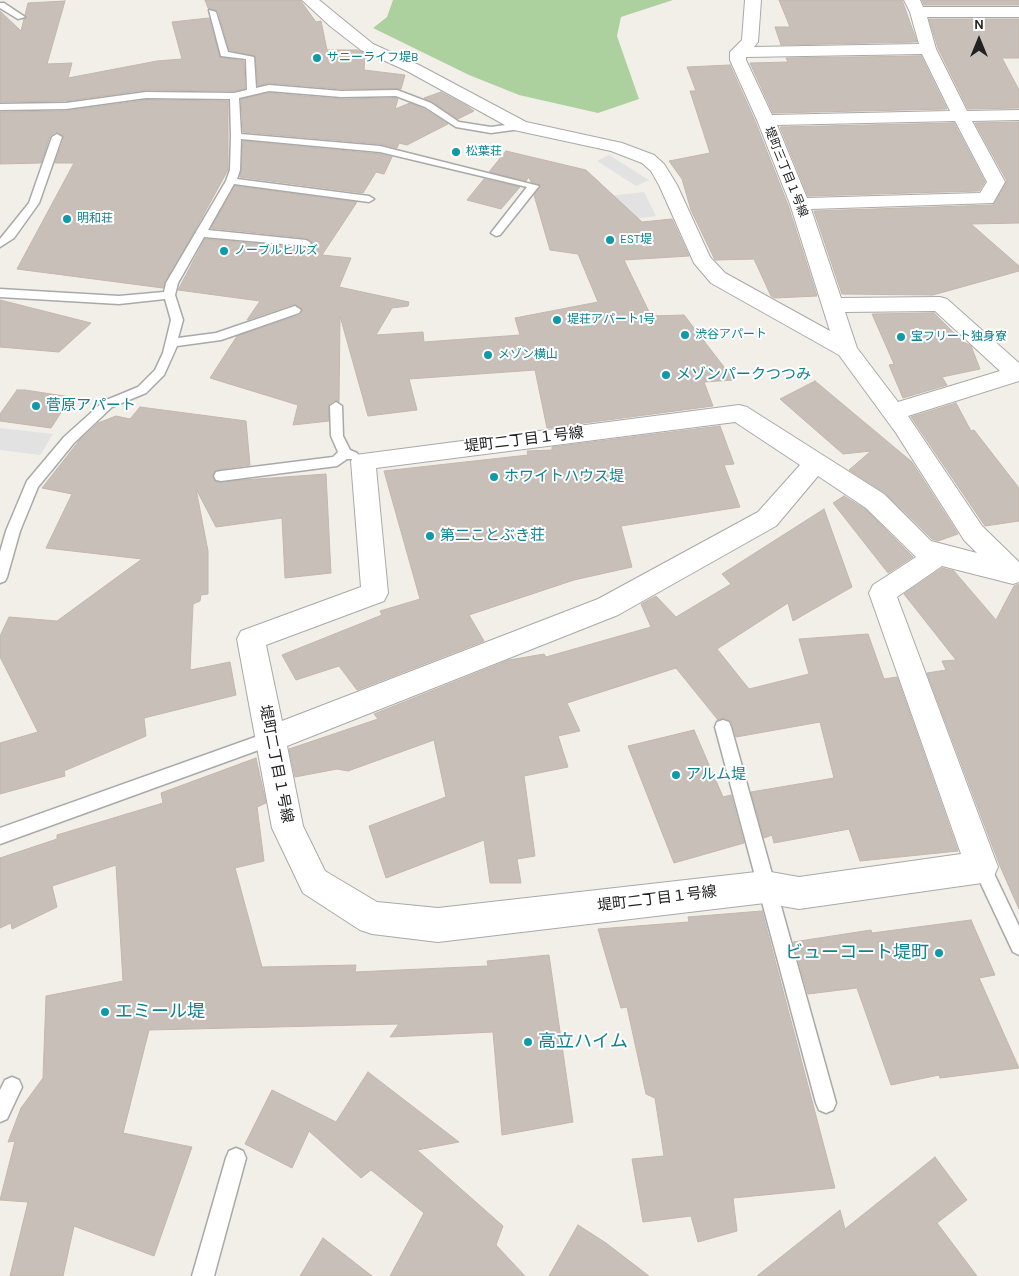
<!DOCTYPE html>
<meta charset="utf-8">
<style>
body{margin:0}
#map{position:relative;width:1019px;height:1276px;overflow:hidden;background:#f2efe9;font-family:Karla,sans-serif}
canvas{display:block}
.north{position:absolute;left:954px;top:15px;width:50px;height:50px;-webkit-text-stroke:4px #fff;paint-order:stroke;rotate:0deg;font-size:14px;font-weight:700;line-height:20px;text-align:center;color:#222}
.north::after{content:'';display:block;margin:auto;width:18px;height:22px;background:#222;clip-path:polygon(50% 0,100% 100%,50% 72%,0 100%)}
</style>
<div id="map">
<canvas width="1019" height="1276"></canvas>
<div class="north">N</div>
</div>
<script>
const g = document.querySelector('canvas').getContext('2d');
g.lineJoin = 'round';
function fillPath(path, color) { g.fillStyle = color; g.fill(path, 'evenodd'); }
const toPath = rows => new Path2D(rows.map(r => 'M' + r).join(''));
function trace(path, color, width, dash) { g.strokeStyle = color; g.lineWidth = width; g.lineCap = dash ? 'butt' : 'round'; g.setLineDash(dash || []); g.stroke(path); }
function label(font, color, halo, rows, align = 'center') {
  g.font = font + ' Karla,"Noto Sans JP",sans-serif'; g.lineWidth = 4; g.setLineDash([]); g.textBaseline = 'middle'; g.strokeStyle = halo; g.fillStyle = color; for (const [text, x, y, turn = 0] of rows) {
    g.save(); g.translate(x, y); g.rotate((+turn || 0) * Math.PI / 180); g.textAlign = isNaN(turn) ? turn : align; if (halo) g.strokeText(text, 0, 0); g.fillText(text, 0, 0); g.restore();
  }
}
const forest = toPath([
 [393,0,673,0,621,17,617,36,639,99,598,113,519,95,469,75,373,28,387,17]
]);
const parking = toPath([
 [609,155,649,180,636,186,597,161],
 [644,192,656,216,575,226,548,203],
 [0,428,53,434,40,455,0,450]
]);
const building = toPath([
 [205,0,300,0,316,22,321,21,327,50,358,50,365,54,364,70,405,75,401,89,341,89,269,83,258,86,255,56,229,50,218,11,208,8,205,0],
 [779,0,902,0,917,42,781,45,775,27,790,27,779,0],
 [922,0,1019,0,1019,5,924,5,922,0],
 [65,1,47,64,72,63,68,78,157,61,182,59,172,22,209,18,220,57,244,61,245,89,234,91,146,90,66,101,0,102,0,11,21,31,24,19,27,18,25,15,28,3,65,1],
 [929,19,1019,19,1019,58,1002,58,1019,90,1019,108,968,109,938,48,929,19],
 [921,56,947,109,773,113,750,63,788,62,786,58,921,56],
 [730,65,755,121,788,205,817,296,775,298,771,296,754,259,715,260,691,210,682,179,669,161,710,153,690,91,696,91,687,67,730,65],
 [441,92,467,106,474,111,458,119,424,98,441,92],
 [269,93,341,99,396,98,398,99,395,109,410,103,424,109,448,124,407,145,399,143,397,148,380,144,243,132,241,99,269,93],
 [146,100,228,101,228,170,163,288,17,269,74,163,55,163,64,138,56,132,50,136,41,163,0,164,0,112,66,111,146,100],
 [1019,122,1019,223,971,224,1019,266,1019,271,933,295,842,294,814,211,993,205,1007,181,975,123,1019,122],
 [954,123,985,182,979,191,808,196,780,127,954,123],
 [243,141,380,154,392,157,384,174,376,172,363,193,240,177,243,141],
 [506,151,586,170,642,222,672,219,689,256,624,260,651,316,684,315,734,380,704,382,713,406,547,428,535,370,409,379,417,410,368,416,340,316,339,402,335,400,329,404,329,421,293,425,298,405,210,378,237,336,300,315,303,310,294,304,247,320,260,301,178,290,205,239,306,248,313,244,306,238,211,228,235,186,357,202,322,255,351,258,339,287,409,302,408,306,392,308,376,335,423,332,424,342,520,335,515,318,598,302,578,254,550,250,534,195,540,185,531,182,529,177,526,181,489,172,506,151],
 [484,179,520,187,501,209,467,200,484,179],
 [0,300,91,323,59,352,0,347,0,300],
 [934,313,962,341,971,346,980,369,942,377,947,385,903,398,889,365,894,364,872,314,934,313],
 [815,381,912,462,958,534,938,541,932,539,885,493,849,470,871,451,843,454,780,399,815,381],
 [17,390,25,390,71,397,51,428,0,421,0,414,17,390],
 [956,403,971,431,974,430,1019,488,1019,521,985,526,911,417,956,403],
 [140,407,246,421,250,465,216,470,212,475,216,482,326,474,331,573,285,578,282,518,216,527,196,489,208,551,208,594,201,595,200,601,193,604,190,670,230,662,236,695,144,718,146,736,64,771,65,776,0,794,0,743,38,732,0,657,0,636,9,617,57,621,142,559,46,548,72,494,42,488,79,441,98,423,116,416,130,419,140,407],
 [720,426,734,464,724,465,740,507,621,526,632,567,574,580,469,615,484,641,357,690,339,666,296,680,282,655,382,615,380,611,420,599,384,471,528,455,527,451,552,450,552,447,720,426],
 [844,496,865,509,913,557,888,573,833,503,844,496],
 [824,509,852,587,793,621,788,603,717,649,749,689,809,674,799,639,868,634,884,679,897,677,958,851,860,861,849,829,774,843,772,835,764,838,751,792,834,778,820,722,736,737,731,721,724,718,718,720,676,668,567,703,580,731,558,736,568,767,524,776,535,856,517,859,521,883,490,883,484,840,386,878,369,826,446,797,434,740,348,771,337,769,295,777,289,749,378,719,374,714,509,660,544,654,546,657,651,627,641,604,656,596,676,617,731,584,722,574,824,509],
 [942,568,954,571,996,620,1014,586,1019,584,1019,909,1000,866,927,673,946,670,942,661,956,660,904,594,942,568],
 [694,730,723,797,731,795,744,843,674,863,628,746,694,730],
 [256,758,266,803,257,807,264,861,235,868,262,967,356,965,355,972,488,966,487,961,549,955,573,1122,502,1135,493,1032,390,1037,399,1024,149,1030,123,1133,192,1147,154,1256,74,1226,63,1276,10,1276,28,1202,0,1200,15,1141,8,1142,21,1108,43,1078,46,996,123,981,116,865,52,886,57,907,12,929,11,923,0,928,0,858,57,839,57,835,163,803,161,793,256,758],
 [762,911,835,1188,733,1198,737,1231,698,1242,691,1216,643,1222,632,1159,664,1156,655,1098,646,1094,627,1007,621,1008,598,929,689,922,688,917,762,911],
 [971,920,995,975,979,978,1019,1068,940,1078,939,1075,891,1085,857,988,808,994,793,942,871,930,872,933,971,920],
 [368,1072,459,1142,417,1150,503,1226,496,1245,525,1276,390,1276,424,1213,371,1170,361,1178,309,1131,292,1168,245,1144,272,1090,336,1122,368,1072],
 [935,1157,967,1200,937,1223,977,1276,757,1276,840,1210,845,1229,935,1157],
 [578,1225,606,1243,649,1276,549,1276,578,1225],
 [323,1238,372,1276,300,1276,323,1238]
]);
const service = toPath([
 [0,3,4,3,25,17,18,19,0,8,0,3],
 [209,10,216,12,228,52,254,57,256,88,269,85,341,91,397,90,431,103,459,122,491,127,520,123,525,126,520,129,491,133,456,127,425,107,396,96,341,97,269,91,239,98,241,134,380,146,539,186,500,235,496,236,491,233,527,187,380,152,241,139,240,170,237,179,369,196,374,199,369,202,234,184,208,230,306,240,311,243,306,246,204,237,178,283,175,295,183,320,178,338,216,333,295,306,301,310,299,313,221,340,177,346,164,375,146,393,112,407,74,443,38,487,20,531,7,577,5,581,0,583,0,552,6,531,27,481,64,437,104,401,138,387,155,370,163,353,171,320,165,299,119,304,0,297,0,289,119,296,164,292,166,283,226,181,230,170,231,136,230,99,146,98,66,109,0,110,0,104,66,103,146,92,234,93,247,90,246,59,221,56,209,10],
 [57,134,62,137,39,203,14,238,0,247,0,239,29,203,52,137,57,134],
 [336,402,342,406,343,436,350,450,357,453,359,456,357,459,347,459,337,466,221,481,216,480,214,476,216,472,221,471,333,457,338,452,331,436,330,406,336,402],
 [723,720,729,722,731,727,836,1103,833,1110,826,1113,819,1110,816,1103,715,727,717,722,723,720],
 [272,731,278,733,280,738,278,743,0,844,0,828,272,731],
 [982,858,988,861,1019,926,1019,955,1013,952,973,867,976,861,982,858],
 [12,1077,19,1080,22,1087,7,1119,0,1122,0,1090,5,1080,12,1077],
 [236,1148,243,1151,246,1158,214,1276,192,1276,226,1158,229,1151,236,1148]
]);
const minor = toPath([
 [302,0,319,0,373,44,419,65,526,122,622,143,654,155,664,164,677,185,710,257,725,273,830,331,790,204,757,120,730,60,730,52,742,40,745,0,761,0,758,42,754,47,919,44,910,12,904,0,920,0,923,7,1019,7,1019,17,927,17,936,49,967,111,1019,110,1019,120,972,121,1005,182,993,203,811,209,841,298,940,297,947,299,1019,363,1019,381,908,416,982,526,1019,562,1019,582,1013,584,942,566,897,597,998,867,993,878,982,883,799,909,765,903,438,942,372,934,360,930,303,893,272,828,237,639,241,631,361,587,351,461,355,455,739,405,747,407,884,494,931,541,977,553,964,540,896,433,839,355,711,283,694,263,659,185,651,171,642,163,611,151,514,130,407,71,361,50,330,26,302,0],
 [922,54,950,111,772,115,746,60,746,57,922,54],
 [955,121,987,182,980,193,807,198,777,125,955,121],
 [935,311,1000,371,898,402,857,348,845,312,935,311],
 [735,422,800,465,758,512,598,599,282,721,266,645,384,601,388,593,376,468,735,422],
 [818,476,866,508,916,557,873,585,869,593,961,854,799,877,765,871,438,908,377,902,325,871,303,826,287,746,618,615,776,526,818,476]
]);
const markers = [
 [317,58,5,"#0f9aa8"],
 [456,152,5,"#0f9aa8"],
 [67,219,5,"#0f9aa8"],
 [610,240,5,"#0f9aa8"],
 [224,251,5,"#0f9aa8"],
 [557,320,5,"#0f9aa8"],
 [685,335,5,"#0f9aa8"],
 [901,337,5,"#0f9aa8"],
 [488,355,5,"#0f9aa8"],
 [666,375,5,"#0f9aa8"],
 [36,406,5,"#0f9aa8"],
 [494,477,5,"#0f9aa8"],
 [430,536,5,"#0f9aa8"],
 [676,775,5,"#0f9aa8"],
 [939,953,5,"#0f9aa8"],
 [105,1012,5,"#0f9aa8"],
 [528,1042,5,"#0f9aa8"]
];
const farCulturenames = [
 ["サニーライフ堤B",327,58],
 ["松葉荘",466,152],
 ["明和荘",77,219],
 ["EST堤",620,240],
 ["ノーブルヒルズ",234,251],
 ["堤荘アパート1号",567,320],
 ["渋谷アパート",695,335],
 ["宝フリート独身寮",911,337],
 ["メゾン横山",498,355]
];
const farStreetnames = [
 ["堤町三丁目１号線",786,172,68]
];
const cultureNames = [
 ["メゾンパークつつみ",676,375],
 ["菅原アパート",46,406],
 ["ホワイトハウス堤",504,477],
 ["第二ことぶき荘",440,536],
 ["アルム堤",686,775]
];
const streetNames = [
 ["堤町二丁目１号線",524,440,-7],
 ["堤町二丁目１号線",276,764,79],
 ["堤町二丁目１号線",657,899,-7]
];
const nearCulturenames = [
 ["ビューコート堤町",929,953,"right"],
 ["エミール堤",115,1012],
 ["高立ハイム",538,1042]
];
fillPath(forest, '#add19e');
fillPath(parking, '#e2e2e2');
fillPath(building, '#c7bfb8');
trace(building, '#c4b6ab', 1);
trace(service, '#a9a9a9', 3);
trace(minor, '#a9a9a9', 2);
fillPath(service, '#fff');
fillPath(minor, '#fff');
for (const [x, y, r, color] of markers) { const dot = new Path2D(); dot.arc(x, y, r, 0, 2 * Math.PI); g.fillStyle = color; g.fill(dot); trace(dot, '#fff', 2); }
label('12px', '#0d838f', '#fff', farCulturenames, 'left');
label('12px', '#222', '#fff', farStreetnames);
label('15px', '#0d838f', '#fff', cultureNames, 'left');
label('15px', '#222', '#fff', streetNames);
label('18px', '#0d838f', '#fff', nearCulturenames, 'left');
</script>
